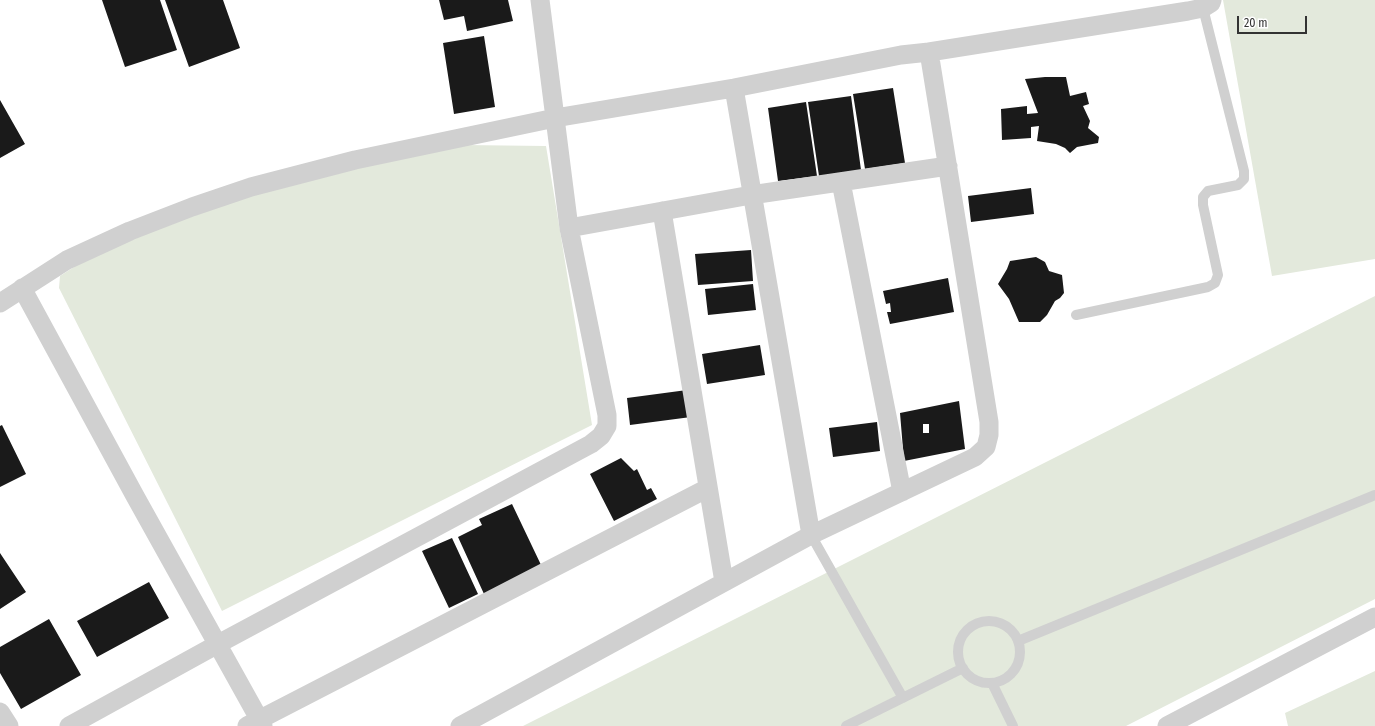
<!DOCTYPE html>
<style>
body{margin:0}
#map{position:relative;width:1375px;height:726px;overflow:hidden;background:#fff;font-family:"Fira Sans Condensed",sans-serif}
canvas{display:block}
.scale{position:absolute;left:1237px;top:16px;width:70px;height:18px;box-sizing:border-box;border:2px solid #333;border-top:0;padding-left:5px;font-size:12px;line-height:14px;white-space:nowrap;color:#333;-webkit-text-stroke:3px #fff;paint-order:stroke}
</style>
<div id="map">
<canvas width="1375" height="726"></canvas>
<div class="scale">20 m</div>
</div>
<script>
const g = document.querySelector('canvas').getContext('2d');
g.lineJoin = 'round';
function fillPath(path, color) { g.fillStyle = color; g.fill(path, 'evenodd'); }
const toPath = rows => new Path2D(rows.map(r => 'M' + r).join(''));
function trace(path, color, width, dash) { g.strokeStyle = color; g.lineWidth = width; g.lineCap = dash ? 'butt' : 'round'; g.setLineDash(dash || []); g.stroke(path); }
const green = toPath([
 [1223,0,1375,0,1375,259,1272,276],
 [463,145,546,146,592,425,222,611,59,288,60,276,130,231,251,187],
 [1375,296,1375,599,1126,726,523,726],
 [1375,671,1375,726,1288,726,1285,713]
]);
const building = toPath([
 [102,0,160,0,177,50,125,67],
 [165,0,223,0,240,48,189,67],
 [439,0,508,0,513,21,467,31,464,16,444,20],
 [484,36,495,107,454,114,443,43],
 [1045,77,1066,77,1070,96,1086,92,1089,104,1083,106,1090,121,1088,128,1099,137,1098,143,1077,147,1070,153,1065,148,1056,144,1037,141,1039,126,1031,127,1031,138,1002,140,1001,109,1027,106,1027,114,1038,113,1025,79],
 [893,88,905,163,865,169,853,94],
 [851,96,861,170,819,176,808,102],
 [0,100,25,144,0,158],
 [806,102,817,176,778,181,768,108],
 [1031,188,1034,214,971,222,968,196],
 [751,250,753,281,698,285,695,254],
 [1036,257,1045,262,1049,271,1062,275,1064,293,1060,298,1055,301,1047,315,1040,322,1019,322,1009,299,998,284,1007,269,1010,261],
 [948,278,954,312,890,324,887,312,891,312,890,303,886,304,883,291],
 [753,284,756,310,708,315,705,289],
 [760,345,765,375,707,384,702,354],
 [687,390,691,417,630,425,627,398],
 [959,401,965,449,904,461,900,413],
 [923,424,929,424,929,433,923,433],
 [877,422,880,451,833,457,829,428],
 [2,425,26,474,0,487,0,426],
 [621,458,634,471,637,469,647,490,651,488,657,499,614,521,590,474],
 [512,504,542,567,484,594,458,537,482,525,479,519],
 [452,538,478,594,449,608,422,551],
 [0,553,26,592,0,609],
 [149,582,169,618,97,657,77,621],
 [49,619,81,675,21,709,0,673,0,647]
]);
const lane = toPath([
 [1076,315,1208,287,1215,283,1218,275,1203,205,1203,197,1208,191,1238,185,1244,179,1244,171,1203,8],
 [811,535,903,698],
 '958 652a31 31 0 1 1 62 0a31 31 0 1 1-62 0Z',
 [1018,641,1375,495],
 [992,683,1013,726],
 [846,726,963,668]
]);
const street = toPath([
 [929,52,1188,11,1203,8,1211,3,1212,0],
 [734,88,811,535],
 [841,182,902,492],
 [662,211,724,582],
 [569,228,751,195,948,166],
 [22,288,135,496,263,726],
 [0,303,67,260,130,231,192,207,251,187,355,160,555,118,734,88,901,55,929,52,989,422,989,435,986,447,975,457,811,535,460,726],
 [0,712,9,726],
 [69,726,218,644,591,444,601,436,607,426,607,415,569,228,540,0],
 [247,726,708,488],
 [1167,726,1375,617]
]);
fillPath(green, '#e3e9dc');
fillPath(building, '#1a1a1a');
trace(lane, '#d0d0d0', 10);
trace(street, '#d0d0d0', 19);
</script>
